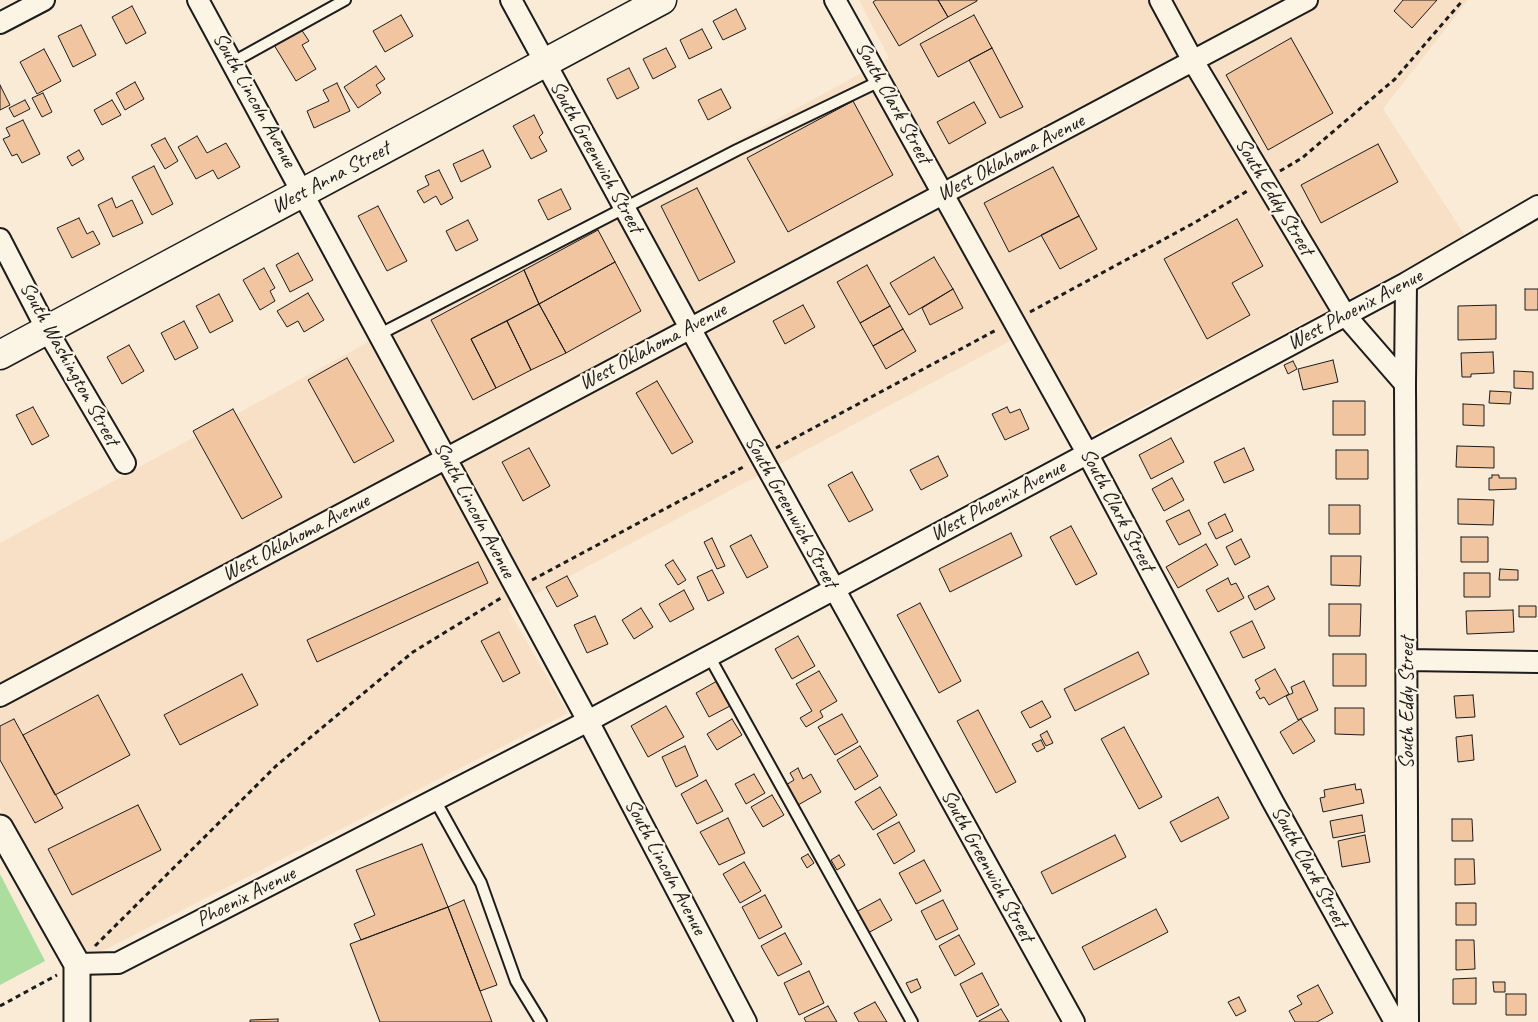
<!DOCTYPE html>
<style>
body{margin:0}
canvas{display:block;background:#faebd7}
</style>
<canvas width="1538" height="1022"></canvas>
<script>
const g = document.querySelector('canvas').getContext('2d');
g.lineJoin = 'round';
function fillPath(path, color) { g.fillStyle = color; g.fill(path, 'evenodd'); }
const toPath = rows => new Path2D(rows.map(r => 'M' + r).join(''));
function trace(path, color, width, dash) { g.strokeStyle = color; g.lineWidth = width; g.lineCap = dash ? 'butt' : 'round'; g.setLineDash(dash || []); g.stroke(path); }
function label(font, color, halo, rows, align = 'center') {
  g.font = font + ' Caveat,sans-serif'; g.lineWidth = 4.5; g.setLineDash([]); g.textBaseline = 'middle'; g.strokeStyle = halo; g.fillStyle = color; for (const [text, x, y, turn = 0] of rows) {
    g.save(); g.translate(x, y); g.rotate((+turn || 0) * Math.PI / 180); g.textAlign = isNaN(turn) ? turn : align; if (halo) g.strokeText(text, 0, 0); g.fillText(text, 0, 0); g.restore();
  }
}
const built = toPath([
 [859,0,1468,0,1383,109,1466,237,1090,436,1031,330,508,609,568,713,77,964,0,808,0,543,889,58]
]);
const green = toPath([
 [0,874,45,961,0,985]
]);
const building = toPath([
 [876,0,938,0,948,17,899,46,873,2,876,0],
 [938,0,977,0,977,1,948,17,938,0],
 [1403,0,1437,0,1412,28,1394,11,1403,0],
 [132,6,146,33,126,44,112,17,132,6],
 [736,9,746,29,723,40,713,21,736,9],
 [401,15,413,36,385,52,373,31,401,15],
 [974,15,992,48,938,77,920,44,974,15],
 [81,25,96,55,73,67,58,36,81,25],
 [301,29,309,41,302,45,316,69,296,81,274,45,301,29],
 [702,29,712,48,689,59,680,40,702,29],
 [1291,38,1333,113,1268,150,1226,75,1291,38],
 [666,48,676,67,653,79,643,59,666,48],
 [992,48,1023,107,1000,118,969,60,992,48],
 [44,49,61,81,37,94,20,62,44,49],
 [376,66,385,79,376,85,381,93,358,108,344,87,376,66],
 [629,68,639,88,617,99,607,79,629,68],
 [135,82,144,99,125,110,116,93,135,82],
 [337,83,350,111,314,128,307,111,329,101,323,90,337,83],
 [0,85,10,105,0,110,0,85],
 [721,89,731,108,708,120,698,100,721,89],
 [43,93,52,112,42,117,32,98,43,93],
 [25,100,30,109,14,117,9,108,25,100],
 [112,100,121,115,102,125,94,110,112,100],
 [853,101,893,175,788,232,747,158,853,101],
 [974,102,986,123,949,144,937,122,974,102],
 [534,115,543,133,539,137,547,151,531,159,513,126,534,115],
 [23,120,40,154,22,163,17,154,12,156,3,139,10,136,6,128,23,120],
 [197,136,207,153,226,143,240,167,218,179,213,170,196,179,178,147,197,136],
 [165,138,178,161,165,169,151,145,165,138],
 [1378,144,1398,182,1321,223,1301,185,1378,144],
 [79,150,84,159,72,166,67,157,79,150],
 [483,150,491,167,461,182,453,164,483,150],
 [154,166,173,204,152,215,132,177,154,166],
 [1053,167,1079,216,1009,252,984,203,1053,167],
 [439,170,453,198,441,205,436,196,424,203,417,191,429,185,425,176,439,170],
 [697,188,735,262,699,281,661,206,697,188],
 [561,189,571,209,548,220,538,200,561,189],
 [112,198,116,208,132,200,143,223,113,237,98,205,112,198],
 [378,206,407,261,387,271,358,216,378,206],
 [1079,216,1097,249,1060,269,1041,235,1079,216],
 [79,218,87,234,93,231,100,244,72,258,57,228,79,218],
 [1237,219,1263,266,1232,283,1250,315,1207,339,1164,259,1237,219],
 [468,220,478,240,456,251,446,231,468,220],
 [598,230,615,262,539,304,524,270,598,230],
 [298,253,313,280,290,292,276,265,298,253],
 [934,257,953,289,909,315,890,283,934,257],
 [615,262,641,311,566,353,539,304,615,262],
 [867,265,890,306,860,323,837,282,867,265],
 [264,268,275,288,270,291,275,301,260,310,243,280,264,268],
 [524,270,539,304,471,339,496,388,473,400,431,320,524,270],
 [953,289,963,308,930,325,922,308,953,289],
 [1525,289,1538,289,1538,310,1525,310,1525,289],
 [308,293,324,320,304,332,298,321,287,327,277,311,308,293],
 [219,294,233,321,210,333,196,306,219,294],
 [539,304,566,353,531,370,507,321,539,304],
 [803,305,815,327,785,344,773,321,803,305],
 [1496,305,1496,339,1458,340,1458,306,1496,305],
 [890,306,903,329,873,346,860,323,890,306],
 [184,321,198,348,175,360,161,333,184,321],
 [507,321,531,370,496,388,471,339,507,321],
 [903,329,916,351,886,369,873,346,903,329],
 [129,345,144,371,122,384,107,357,129,345],
 [1493,352,1494,373,1471,374,1471,377,1462,377,1461,353,1493,352],
 [347,358,394,441,354,463,308,380,347,358],
 [1333,360,1338,382,1303,390,1298,369,1333,360],
 [1293,361,1297,369,1288,374,1284,365,1293,361],
 [1514,371,1533,372,1533,389,1514,388,1514,371],
 [657,381,693,442,672,454,636,393,657,381],
 [1490,391,1511,392,1510,404,1489,403,1490,391],
 [1333,401,1365,401,1365,435,1333,435,1333,401],
 [1463,404,1484,405,1484,426,1463,425,1463,404],
 [33,407,49,436,32,445,16,415,33,407],
 [1007,407,1010,413,1020,409,1029,429,1005,440,992,414,1007,407],
 [233,409,282,497,242,519,193,431,233,409],
 [1171,438,1184,462,1151,479,1139,455,1171,438],
 [1457,446,1494,447,1494,468,1456,467,1457,446],
 [529,448,550,486,523,501,502,462,529,448],
 [1244,448,1254,470,1224,483,1214,462,1244,448],
 [1336,450,1368,450,1368,479,1336,479,1336,450],
 [938,456,948,476,921,490,910,470,938,456],
 [852,472,873,510,849,522,828,485,852,472],
 [1492,475,1499,475,1499,478,1516,478,1516,489,1489,490,1489,478,1492,478,1492,475],
 [1172,478,1184,500,1164,511,1152,489,1172,478],
 [1458,499,1494,500,1493,525,1458,524,1458,499],
 [1329,505,1360,505,1360,534,1329,534,1329,505],
 [1189,510,1201,534,1179,545,1166,521,1189,510],
 [1225,514,1233,531,1216,539,1208,523,1225,514],
 [1071,526,1097,574,1076,585,1050,537,1071,526],
 [1011,533,1022,556,950,592,939,569,1011,533],
 [751,535,768,567,747,578,730,546,751,535],
 [1461,537,1488,537,1488,562,1461,562,1461,537],
 [712,538,725,566,717,569,704,542,712,538],
 [1241,539,1250,557,1235,565,1226,547,1241,539],
 [1206,544,1218,565,1178,588,1166,567,1206,544],
 [1331,556,1361,556,1360,586,1331,585,1331,556],
 [673,560,686,580,678,585,665,565,673,560],
 [478,562,488,583,317,662,307,640,478,562],
 [1500,569,1518,570,1518,580,1499,580,1500,569],
 [712,570,724,593,708,601,697,577,712,570],
 [1464,573,1490,573,1490,597,1464,597,1464,573],
 [567,576,578,596,557,607,546,587,567,576],
 [1228,578,1231,585,1236,583,1244,598,1218,612,1206,590,1228,578],
 [1268,586,1275,599,1255,610,1248,596,1268,586],
 [684,590,694,609,670,622,659,604,684,590],
 [920,603,961,681,939,693,897,615,920,603],
 [1329,604,1361,604,1360,636,1329,636,1329,604],
 [1519,606,1536,606,1536,617,1519,617,1519,606],
 [641,608,653,627,634,639,622,620,641,608],
 [1513,610,1514,632,1467,634,1466,611,1513,610],
 [595,616,608,644,587,653,574,625,595,616],
 [1252,621,1265,648,1243,658,1230,632,1252,621],
 [499,632,520,673,503,682,481,641,499,632],
 [798,636,815,666,792,679,775,649,798,636],
 [1138,652,1149,674,1075,711,1064,689,1138,652],
 [1333,654,1366,654,1366,686,1333,686,1333,654],
 [1275,669,1289,694,1269,705,1264,697,1260,699,1256,692,1260,689,1255,680,1275,669],
 [819,671,837,701,820,711,823,717,806,727,800,718,812,711,796,684,819,671],
 [242,674,258,705,180,745,164,715,242,674],
 [717,681,730,706,709,717,696,693,717,681],
 [1304,681,1318,710,1298,720,1286,696,1293,693,1291,687,1304,681],
 [98,695,130,755,55,795,23,735,98,695],
 [1473,695,1475,717,1456,718,1454,696,1473,695],
 [1042,701,1051,717,1030,728,1021,712,1042,701],
 [666,706,684,737,648,757,631,726,666,706],
 [1335,708,1364,708,1364,735,1335,734,1335,708],
 [978,710,1016,782,996,793,957,721,978,710],
 [842,714,858,742,835,755,818,727,842,714],
 [14,719,63,808,35,823,0,760,0,726,14,719],
 [732,719,742,735,717,750,707,734,732,719],
 [1301,719,1315,741,1293,754,1280,732,1301,719],
 [1124,727,1162,797,1139,809,1101,739,1124,727],
 [1047,731,1053,743,1046,746,1040,735,1047,731],
 [1472,735,1474,760,1458,762,1456,737,1472,735],
 [1041,740,1045,748,1037,752,1032,744,1041,740],
 [685,746,698,776,676,787,662,757,685,746],
 [860,746,878,776,855,790,837,760,860,746],
 [798,768,803,779,811,774,821,792,798,805,786,785,794,780,790,773,798,768],
 [754,774,765,793,746,804,735,784,754,774],
 [706,780,723,811,697,824,681,794,706,780],
 [1355,784,1356,790,1361,789,1364,803,1323,812,1320,798,1325,797,1324,790,1355,784],
 [880,787,897,815,873,830,855,802,880,787],
 [772,795,784,815,763,827,751,807,772,795],
 [1218,797,1229,818,1181,842,1170,822,1218,797],
 [138,805,161,850,72,895,48,849,138,805],
 [1362,815,1365,832,1333,838,1330,821,1362,815],
 [728,818,745,853,719,865,700,832,728,818],
 [1452,819,1472,819,1473,841,1452,841,1452,819],
 [899,822,915,851,894,864,877,834,899,822],
 [1115,835,1126,857,1052,894,1041,872,1115,835],
 [1365,835,1370,862,1342,867,1338,841,1365,835],
 [422,844,448,907,361,940,354,924,375,915,356,870,422,844],
 [808,854,814,863,807,868,801,858,808,854],
 [839,855,845,865,837,870,831,860,839,855],
 [1455,859,1474,859,1475,884,1455,885,1455,859],
 [924,860,941,891,916,904,899,873,924,860],
 [744,862,761,891,740,903,723,874,744,862],
 [765,895,782,927,759,939,742,907,765,895],
 [880,899,892,920,868,933,856,912,880,899],
 [464,900,497,985,480,991,448,907,464,900],
 [943,900,958,929,936,940,921,911,943,900],
 [1456,903,1476,903,1476,925,1456,925,1456,903],
 [448,907,492,1022,380,1022,350,944,448,907],
 [1156,909,1168,932,1094,970,1082,947,1156,909],
 [785,933,802,964,778,976,761,946,785,933],
 [959,935,975,964,955,976,939,946,959,935],
 [1456,940,1474,940,1475,969,1456,970,1456,940],
 [809,971,824,1003,799,1015,784,983,809,971],
 [982,973,999,1005,977,1017,960,984,982,973],
 [1476,978,1476,1004,1453,1004,1453,979,1476,978],
 [917,979,921,988,911,993,906,983,917,979],
 [1493,982,1505,982,1505,992,1494,992,1493,982],
 [1318,985,1333,1013,1317,1022,1295,1022,1289,1011,1302,1004,1297,996,1318,985],
 [1506,994,1526,994,1526,1015,1506,1015,1506,994],
 [1239,997,1246,1011,1236,1016,1228,1002,1239,997],
 [875,1002,887,1022,859,1022,854,1013,875,1002],
 [828,1006,837,1022,806,1022,804,1018,828,1006],
 [1001,1009,1009,1022,979,1022,979,1021,1001,1009],
 [278,1019,278,1022,250,1022,250,1020,278,1019]
]);
const path = toPath([
 [1280,171,1302,158,1395,79,1463,0],
 [1030,312,1194,223,1249,190],
 [776,448,998,329],
 [532,580,745,466],
 [95,946,276,766,413,652,501,598],
 [0,1006,57,975]
]);
const service = toPath([
 [233,62,345,0],
 [380,334,737,150,880,81],
 [709,656,912,1022],
 [435,800,481,883,516,981,541,1022]
]);
const minor = toPath([
 [198,0,588,721,746,1022],
 [511,0,690,328,1074,1022],
 [835,0,1087,453,1273,802,1395,1022],
 [1160,0,1193,61,1345,315,1405,384,1408,1022],
 [0,23,44,0],
 [0,239,47,330,125,463],
 [1405,384,1406,283],
 [1407,660,1538,662],
 [0,696,1307,0],
 [77,964,118,963,588,721,1406,283,1538,206]
]);
const tertiary = toPath([
 [0,828,77,964,77,1022]
]);
const secondary = toPath([
 [0,355,662,0]
]);
const streetNames = [
 ["South Lincoln Avenue",254,100,61],
 ["South Clark Street",893,103,61],
 ["South Greenwich Street",596,157,61],
 ["West Oklahoma Avenue",1011,158,-28],
 ["West Anna Street",331,178,-28],
 ["South Eddy Street",1274,197,59],
 ["West Phoenix Avenue",1355,310,-28],
 ["West Oklahoma Avenue",653,347,-28],
 ["South Washington Street",69,364,61],
 ["West Phoenix Avenue",998,501,-28],
 ["South Lincoln Avenue",474,510,62],
 ["South Clark Street",1117,510,62],
 ["South Greenwich Street",791,512,61],
 ["West Oklahoma Avenue",296,538,-28],
 ["South Eddy Street",1407,703,-90],
 ["South Greenwich Street",987,866,61],
 ["South Lincoln Avenue",665,867,62],
 ["South Clark Street",1309,867,61],
 ["Phoenix Avenue",246,897,-27]
];
fillPath(built, '#f7e0c6');
fillPath(green, '#abdd9f');
fillPath(building, '#f1c5a0');
trace(building, '#1c1c1c', 1);
trace(service, '#1c1c1c', 14);
trace(minor, '#1c1c1c', 24);
trace(tertiary, '#1c1c1c', 29);
trace(secondary, '#1c1c1c', 31);
trace(path, '#1c1c1c', 3, [5, 4]);
trace(service, '#fcf5e5', 10);
trace(minor, '#fcf5e5', 20);
trace(tertiary, '#fcf5e5', 25);
trace(secondary, '#fcf5e5', 28);
label('21px', '#1c1c1c', '#fcf5e5', streetNames);
</script>
